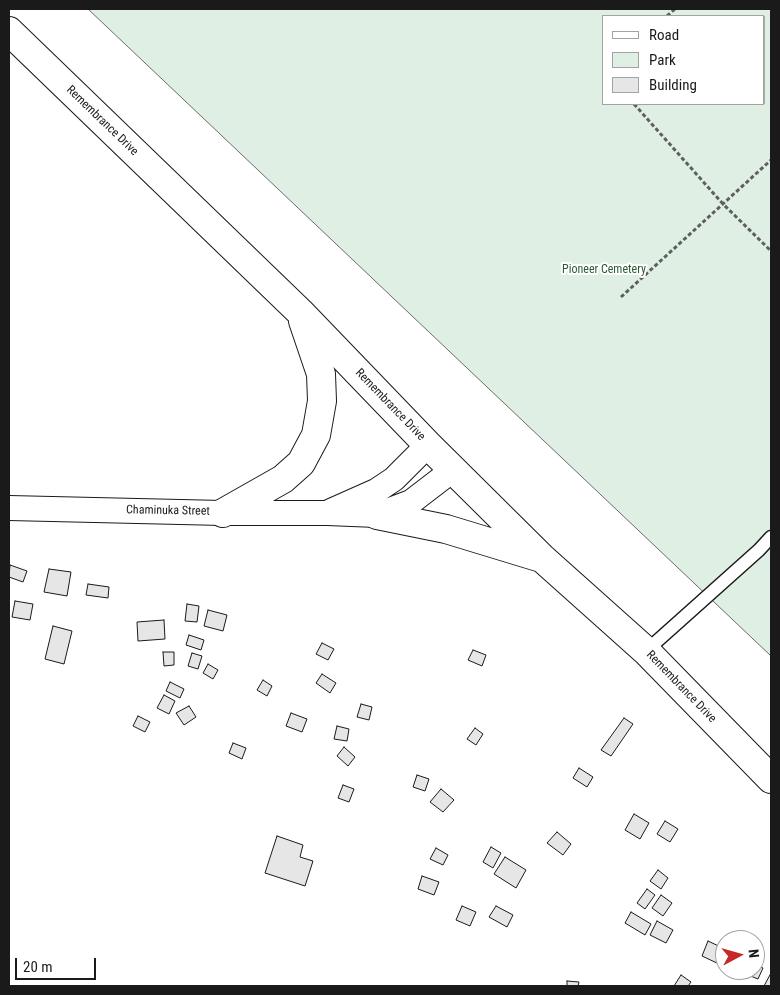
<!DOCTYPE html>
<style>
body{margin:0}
#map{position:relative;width:780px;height:995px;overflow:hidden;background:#fff;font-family:"Roboto Condensed",sans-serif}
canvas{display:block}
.frame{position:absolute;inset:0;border:10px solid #1a1a1a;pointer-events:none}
.legend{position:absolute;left:602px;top:15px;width:162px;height:90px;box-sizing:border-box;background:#fff;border:1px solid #a3a3a3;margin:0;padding:6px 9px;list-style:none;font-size:15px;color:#1a1a1a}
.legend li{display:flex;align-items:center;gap:10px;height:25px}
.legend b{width:25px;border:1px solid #a3a3a3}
.north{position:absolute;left:715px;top:930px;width:50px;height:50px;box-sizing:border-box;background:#fff;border:1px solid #a3a3a3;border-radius:50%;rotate:84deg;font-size:14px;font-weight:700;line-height:20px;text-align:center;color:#1a1a1a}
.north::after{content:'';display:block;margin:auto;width:18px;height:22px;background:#c62828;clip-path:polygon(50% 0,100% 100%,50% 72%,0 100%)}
.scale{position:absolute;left:15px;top:958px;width:81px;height:22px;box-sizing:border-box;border:2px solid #1a1a1a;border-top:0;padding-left:6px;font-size:15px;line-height:18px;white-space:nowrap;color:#1a1a1a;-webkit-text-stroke:4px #fff;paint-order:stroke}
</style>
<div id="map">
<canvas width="780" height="995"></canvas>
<div class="frame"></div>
<ul class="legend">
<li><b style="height:6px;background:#fff"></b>Road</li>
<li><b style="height:14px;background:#e0efe3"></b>Park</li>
<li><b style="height:14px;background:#e6e6e6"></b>Building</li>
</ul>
<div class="north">N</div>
<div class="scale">20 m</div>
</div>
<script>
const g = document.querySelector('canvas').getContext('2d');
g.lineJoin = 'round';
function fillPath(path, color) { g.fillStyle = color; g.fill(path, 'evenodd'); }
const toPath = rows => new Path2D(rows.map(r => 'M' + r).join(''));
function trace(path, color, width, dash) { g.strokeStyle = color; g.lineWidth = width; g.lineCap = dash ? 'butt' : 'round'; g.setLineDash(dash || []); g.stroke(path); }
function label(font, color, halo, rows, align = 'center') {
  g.font = font + ' "Roboto Condensed",sans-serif'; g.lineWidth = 4; g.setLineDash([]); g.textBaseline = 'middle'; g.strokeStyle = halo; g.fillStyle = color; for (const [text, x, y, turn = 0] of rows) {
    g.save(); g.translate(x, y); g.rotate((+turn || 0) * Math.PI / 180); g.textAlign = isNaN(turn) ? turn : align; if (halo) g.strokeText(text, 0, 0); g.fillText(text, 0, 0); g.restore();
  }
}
const green = toPath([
 [88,9,771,9,771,656,88,9],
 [604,16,764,16,764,104,604,104,604,16]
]);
const building = toPath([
 [10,565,27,571,23,582,9,577,10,565],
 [49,569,71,572,67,596,44,592,49,569],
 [88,584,109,587,108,598,86,595,88,584],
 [15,601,33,604,30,620,12,617,15,601],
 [187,604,199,606,197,622,185,621,187,604],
 [208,610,227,615,223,631,204,626,208,610],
 [164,620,165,639,138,641,137,622,164,620],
 [53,626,72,631,64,664,45,659,53,626],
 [189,635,204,640,201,650,186,645,189,635],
 [322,643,334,649,328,660,316,654,322,643],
 [473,650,486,655,482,666,468,660,473,650],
 [163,652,174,652,174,665,164,666,163,652],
 [192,653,202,656,198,669,188,666,192,653],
 [208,664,218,670,213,679,203,673,208,664],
 [322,674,336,683,330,693,316,683,322,674],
 [263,680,272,686,267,696,257,690,263,680],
 [170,682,184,689,180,698,166,691,170,682],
 [164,695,175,701,169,714,157,708,164,695],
 [361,704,372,707,369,720,357,717,361,704],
 [189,706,196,717,184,725,176,713,189,706],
 [291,713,307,719,302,732,286,726,291,713],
 [138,716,150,722,145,732,133,726,138,716],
 [624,718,633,724,611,756,601,750,624,718],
 [337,726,349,729,347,741,334,739,337,726],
 [475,728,483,734,476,745,467,739,475,728],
 [233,743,246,748,242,759,229,753,233,743],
 [344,747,355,757,348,766,337,756,344,747],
 [579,768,593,777,587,787,573,778,579,768],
 [417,775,429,779,425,791,413,787,417,775],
 [343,785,354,789,349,802,338,798,343,785],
 [441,789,454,800,443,812,430,802,441,789],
 [634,814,649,823,640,839,625,830,634,814],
 [665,821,678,829,670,842,657,834,665,821],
 [557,832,571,844,563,855,547,843,557,832],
 [277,836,303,845,300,857,313,861,305,886,265,873,277,836],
 [491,847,501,853,493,868,483,862,491,847],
 [436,848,448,855,443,865,430,859,436,848],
 [505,857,526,870,516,888,494,874,505,857],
 [658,870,668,878,661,889,650,881,658,870],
 [422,876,439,882,434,895,418,889,422,876],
 [647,889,655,895,645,909,637,903,647,889],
 [661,895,672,903,663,916,652,908,661,895],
 [462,906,476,912,470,926,456,920,462,906],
 [496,906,513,915,507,927,489,917,496,906],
 [631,912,651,924,645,935,625,923,631,912],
 [657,921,673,930,666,943,650,935,657,921],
 [708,941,725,949,719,964,702,956,708,941],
 [755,965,763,968,758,979,736,970,755,970,755,965],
 [771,973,771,986,764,986,771,973],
 [681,975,691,982,688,986,674,986,681,975],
 [567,981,579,982,578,986,567,986,567,981]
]);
const path = toPath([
 [667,16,675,9],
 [634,104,723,204,771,251],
 [621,297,771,160]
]);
const service = toPath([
 [646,651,759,550,771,537]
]);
const minor = toPath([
 [9,508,223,513,327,513,377,515,411,502,454,469],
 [331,511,376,491,394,479,428,445]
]);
const primary = toPath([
 [9,31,300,312,428,445,542,558,646,651,771,779],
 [223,513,283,479,301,463,316,435,322,401,321,374,303,321],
 [377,515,446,529,538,557]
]);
const streetNames = [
 ["Remembrance Drive",102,121,44],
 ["Remembrance Drive",390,405,46],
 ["Chaminuka Street",168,511,1],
 ["Remembrance Drive",681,687,46]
];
const parkNames = [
 ["Pioneer Cemetery",604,270]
];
fillPath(green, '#e0efe3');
trace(green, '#6a6a6a', 1);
fillPath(building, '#e6e6e6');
trace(building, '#1a1a1a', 1);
trace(service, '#1a1a1a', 15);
trace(minor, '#1a1a1a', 26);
trace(primary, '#1a1a1a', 30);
trace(path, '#5f5f5f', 3, [4, 2.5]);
trace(service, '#fff', 12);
trace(minor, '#fff', 24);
trace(primary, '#fff', 28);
label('12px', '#1a1a1a', '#fff', streetNames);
label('12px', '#2b5a34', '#fff', parkNames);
</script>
